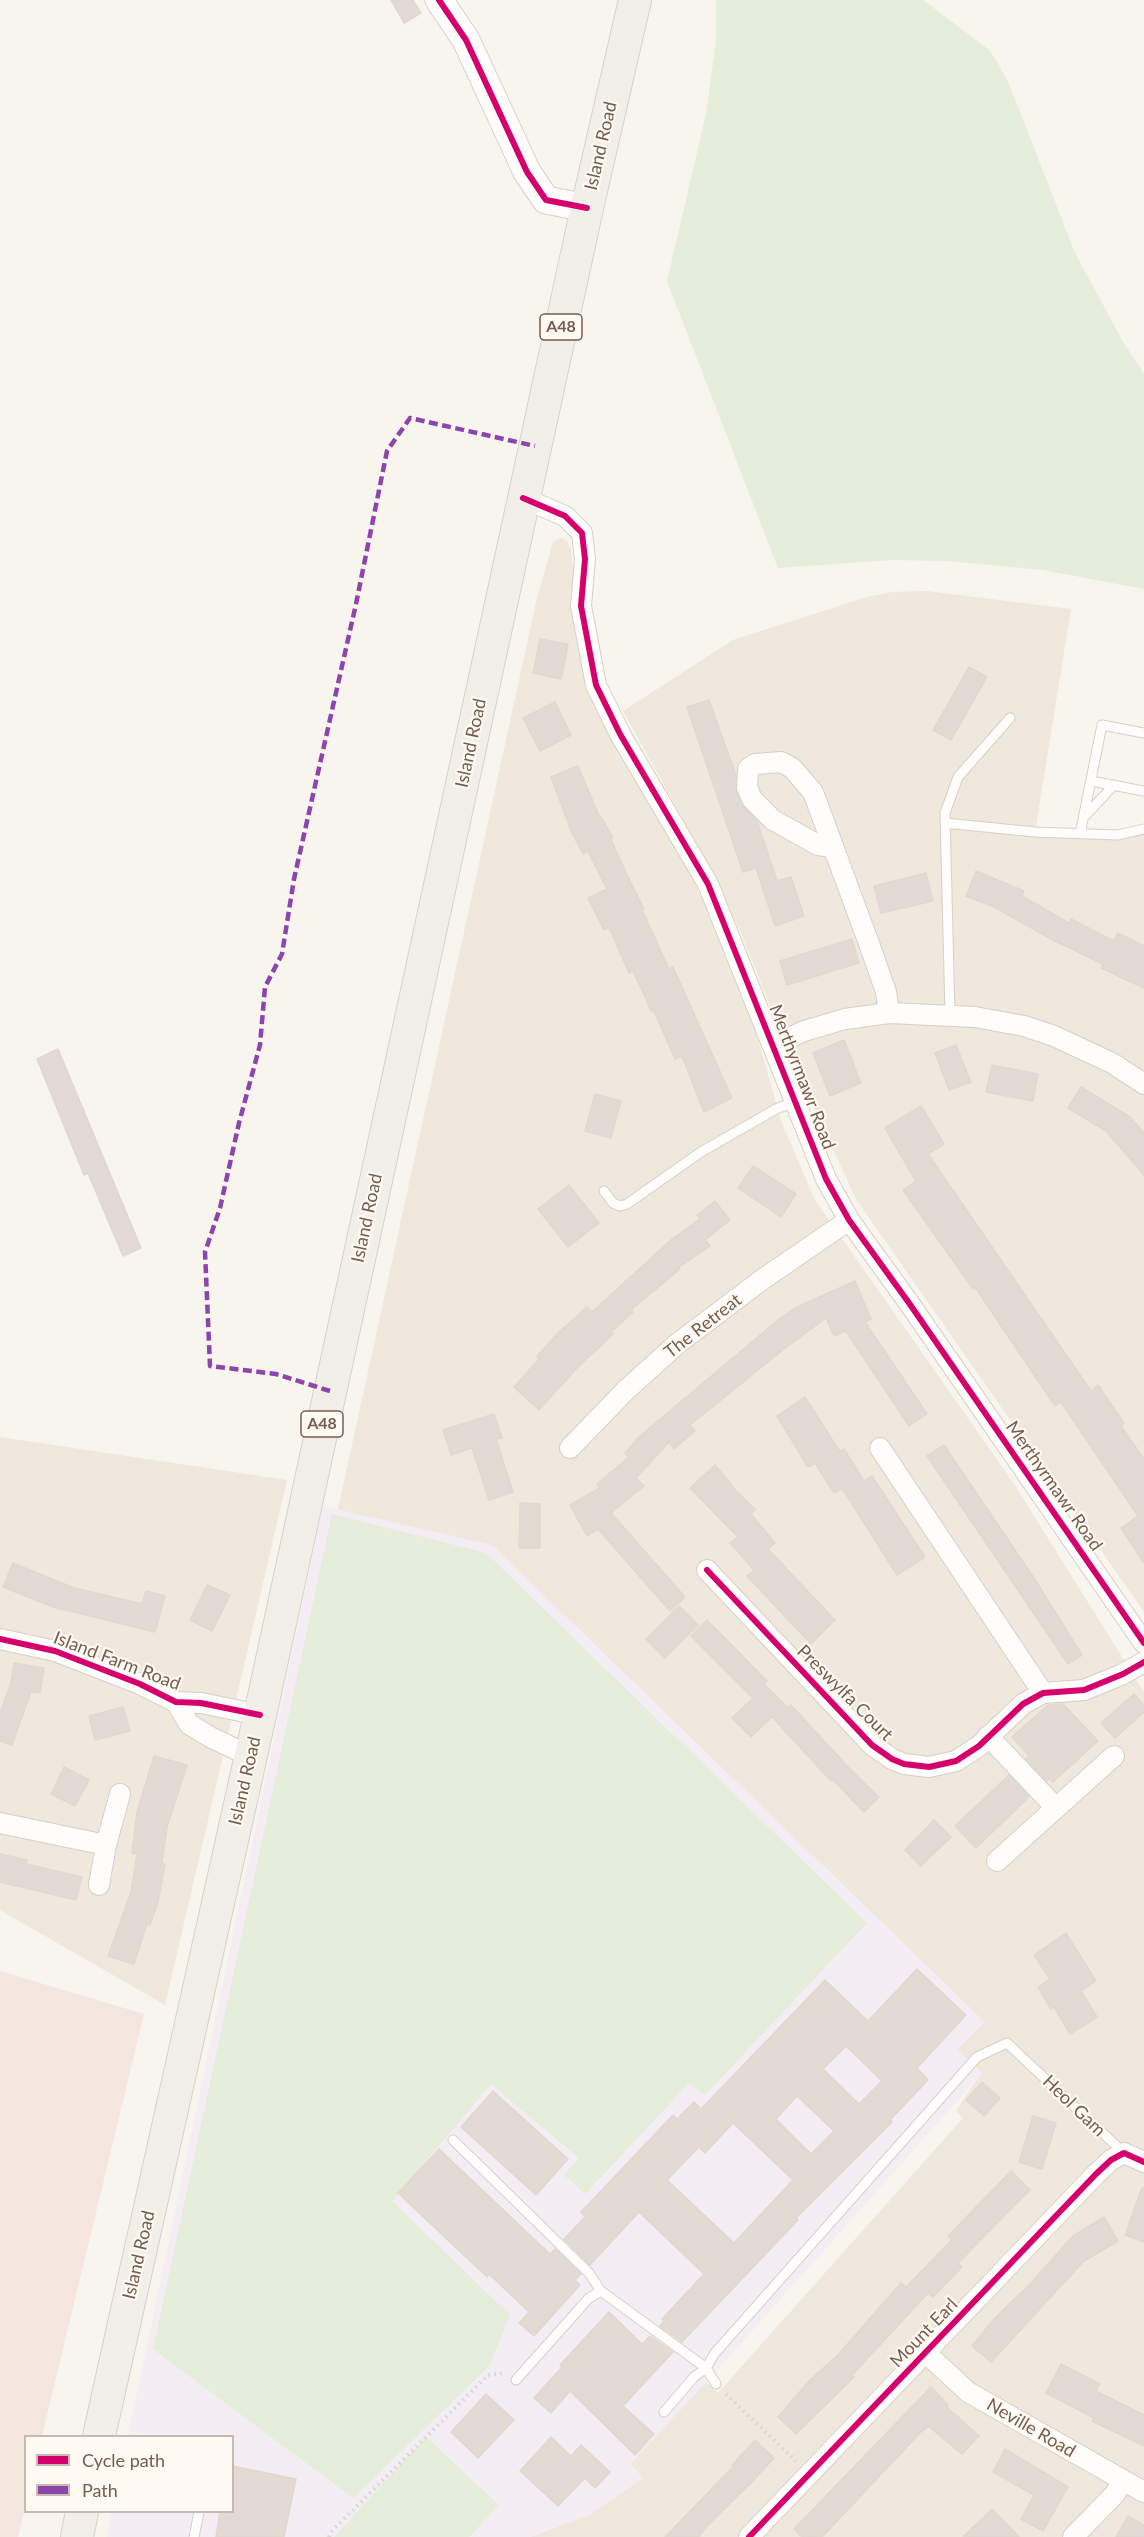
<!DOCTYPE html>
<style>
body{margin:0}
#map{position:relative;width:1144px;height:2537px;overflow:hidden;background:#f8f4ee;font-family:Lato,sans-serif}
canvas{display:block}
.legend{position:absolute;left:24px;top:2435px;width:210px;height:78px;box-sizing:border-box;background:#fef9f2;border:2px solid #c7bbb1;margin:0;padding:8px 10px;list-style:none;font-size:18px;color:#755e4f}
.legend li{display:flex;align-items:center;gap:12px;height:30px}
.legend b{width:30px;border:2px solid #c7bbb1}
</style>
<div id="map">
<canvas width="1144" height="2537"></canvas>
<ul class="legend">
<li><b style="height:8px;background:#d6006c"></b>Cycle path</li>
<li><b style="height:8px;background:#8e44ad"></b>Path</li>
</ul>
</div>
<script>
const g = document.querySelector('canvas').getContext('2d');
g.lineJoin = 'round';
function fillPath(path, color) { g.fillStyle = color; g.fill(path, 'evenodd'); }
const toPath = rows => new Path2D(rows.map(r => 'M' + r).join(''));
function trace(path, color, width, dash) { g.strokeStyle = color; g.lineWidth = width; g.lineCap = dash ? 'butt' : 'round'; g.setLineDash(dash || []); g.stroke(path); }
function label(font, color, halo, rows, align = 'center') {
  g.font = font + ' Lato,sans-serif'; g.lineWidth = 4.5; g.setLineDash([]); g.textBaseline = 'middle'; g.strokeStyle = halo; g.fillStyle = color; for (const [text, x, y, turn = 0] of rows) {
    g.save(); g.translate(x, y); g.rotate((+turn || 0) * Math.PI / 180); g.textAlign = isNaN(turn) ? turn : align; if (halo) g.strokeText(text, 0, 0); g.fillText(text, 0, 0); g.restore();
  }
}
const residential = toPath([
 [561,538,567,541,571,550,582,639,713,922,755,1028,781,1121,815,1200,1014,1484,1144,1692,1144,2537,530,2537,589,2515,643,2478,629,2464,706,2382,718,2393,963,2118,956,2111,981,2073,338,1509,537,598,553,542],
 [927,591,1071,609,1035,832,1118,835,1144,829,1144,1612,856,1199,793,1063,742,935,680,814,623,711,733,640,867,597,892,592],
 [0,1437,287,1480,165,2005,0,1910]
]);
const commercial = toPath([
 [0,1971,144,2014,42,2436,26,2436,25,2507,18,2537,0,2537]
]);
const education = toPath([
 [323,1506,492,1545,985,2022,957,2050,982,2073,713,2375,630,2464,643,2478,589,2515,530,2537,107,2537,112,2512,232,2512,232,2436,128,2436]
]);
const green = toPath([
 [716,0,923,0,988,49,995,58,1009,84,1075,253,1122,340,1144,374,1144,589,1043,570,948,561,892,560,778,568,667,281,706,114,716,41],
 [332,1514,486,1553,867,1923,705,2095,689,2083,585,2194,564,2175,579,2158,491,2084,392,2201,510,2315,489,2366,353,2498,153,2349],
 [426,2437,499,2505,469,2537,334,2537]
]);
const building = toPath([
 [391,0,413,0,421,13,404,23,391,0],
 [540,639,568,644,561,679,533,673,540,639],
 [969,667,987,677,951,740,933,730,969,667],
 [709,700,736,775,736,791,741,804,757,821,777,881,791,877,804,916,775,926,756,868,743,872,687,707,709,700],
 [555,702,571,735,540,751,523,718,555,702],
 [578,766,600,818,601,817,613,838,611,839,625,871,644,909,642,910,669,969,673,967,732,1098,704,1112,682,1056,675,1059,654,1011,652,1012,633,971,629,973,609,927,604,930,588,898,607,889,588,851,583,854,572,833,551,777,578,766],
 [976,871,1024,891,1022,896,1069,923,1071,919,1114,941,1118,933,1144,946,1144,988,1101,968,1103,964,1053,940,994,907,966,896,976,871],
 [926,873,933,901,881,913,874,886,926,873],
 [852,939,859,963,787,985,780,961,852,939],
 [844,1040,861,1083,830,1096,813,1053,844,1040],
 [956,1045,971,1082,949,1090,935,1053,956,1045],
 [58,1049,141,1248,123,1256,88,1173,84,1175,37,1059,58,1049],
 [992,1065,1038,1074,1033,1101,986,1092,992,1065],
 [1081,1087,1130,1117,1144,1133,1144,1175,1106,1131,1068,1108,1081,1087],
 [595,1094,621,1101,611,1138,585,1131,595,1094],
 [921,1106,944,1144,928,1154,1091,1391,1098,1385,1124,1423,1121,1426,1144,1459,1144,1563,1121,1528,1138,1516,1061,1402,1055,1406,975,1287,973,1289,903,1190,916,1181,885,1128,921,1106],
 [753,1166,796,1194,781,1217,738,1188,753,1166],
 [569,1185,599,1223,568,1247,538,1209,569,1185],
 [715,1201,730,1220,705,1240,710,1246,678,1268,680,1269,631,1310,633,1312,611,1332,613,1334,576,1369,539,1410,514,1387,539,1359,537,1356,559,1332,587,1307,592,1312,672,1239,700,1219,697,1215,715,1201],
 [855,1281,871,1319,865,1322,927,1414,909,1426,846,1331,834,1336,826,1318,784,1349,690,1425,695,1431,674,1449,669,1442,636,1478,644,1486,611,1513,685,1597,670,1611,598,1529,587,1536,570,1505,600,1488,597,1484,629,1457,625,1453,640,1436,778,1320,795,1308,855,1281],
 [805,1397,840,1452,844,1449,864,1481,872,1476,925,1557,897,1575,842,1488,834,1493,815,1463,808,1467,777,1416,805,1397],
 [494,1414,502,1438,496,1439,513,1492,489,1500,472,1448,451,1455,443,1430,494,1414],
 [944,1445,1034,1578,1082,1655,1068,1664,927,1456,944,1445],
 [715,1465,732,1485,731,1486,755,1509,751,1514,775,1543,768,1549,835,1620,811,1644,747,1576,754,1570,730,1543,738,1537,690,1488,715,1465],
 [520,1503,540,1504,540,1548,519,1548,520,1503],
 [13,1563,74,1588,142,1604,146,1591,165,1596,155,1632,53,1607,3,1587,13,1563],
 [207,1585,230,1595,212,1631,190,1620,207,1585],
 [679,1606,698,1625,665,1658,646,1639,679,1606],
 [707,1620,767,1681,764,1684,788,1708,791,1705,850,1769,879,1797,864,1812,833,1780,831,1781,772,1717,751,1737,732,1718,753,1698,691,1636,707,1620],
 [14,1663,44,1668,40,1693,31,1692,12,1745,0,1741,0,1713,11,1683,14,1663],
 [1134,1694,1144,1705,1144,1712,1115,1738,1101,1723,1134,1694],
 [1063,1704,1098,1741,1053,1782,1049,1778,1047,1781,1026,1759,1029,1756,1012,1737,1048,1705,1063,1704],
 [123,1707,130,1731,95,1740,89,1716,123,1707],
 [154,1756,187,1765,167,1827,162,1864,165,1864,158,1902,150,1925,147,1924,134,1964,108,1956,131,1892,137,1854,132,1853,137,1812,154,1756],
 [64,1767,89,1780,75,1806,51,1794,64,1767],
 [1009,1775,1029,1797,976,1848,955,1826,1009,1775],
 [934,1820,951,1837,921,1866,905,1850,934,1820],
 [0,1854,27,1860,26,1864,82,1877,76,1900,0,1882,0,1854],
 [1066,1933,1096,1981,1081,1991,1097,2017,1070,2034,1054,2007,1051,2009,1038,1987,1050,1979,1034,1955,1066,1933],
 [917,1969,966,2015,917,2068,928,2080,890,2120,892,2122,796,2218,798,2220,682,2342,660,2326,664,2321,662,2319,704,2274,639,2212,590,2265,564,2239,585,2217,581,2212,673,2115,677,2119,694,2102,701,2109,825,1980,868,2021,917,1969],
 [846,2046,882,2081,859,2104,823,2069,846,2046],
 [797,2096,834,2131,811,2154,776,2119,797,2096],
 [733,2123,793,2180,734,2243,667,2180,699,2147,705,2153,733,2123],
 [982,2082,1000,2098,984,2116,966,2100,982,2082],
 [493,2091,568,2159,536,2195,461,2127,493,2091],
 [1033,2116,1056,2123,1042,2169,1019,2162,1033,2116],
 [439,2149,550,2254,555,2249,581,2274,575,2280,580,2285,534,2336,519,2323,529,2312,489,2274,487,2277,398,2193,439,2149],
 [1011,2171,1030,2190,958,2263,962,2267,933,2297,928,2293,852,2375,854,2377,796,2434,778,2417,810,2380,837,2356,901,2283,906,2287,952,2240,948,2236,1011,2171],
 [1142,2188,1144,2188,1144,2242,1125,2235,1142,2188],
 [1104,2217,1118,2241,1084,2261,991,2362,972,2346,994,2319,1030,2284,1073,2236,1104,2217],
 [609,2312,642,2344,650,2336,673,2352,623,2406,654,2434,635,2455,570,2391,551,2413,534,2398,562,2367,560,2365,609,2312],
 [1061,2364,1100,2384,1096,2391,1144,2415,1144,2446,1092,2421,1094,2418,1046,2393,1061,2364],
 [931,2387,948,2405,947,2407,979,2436,962,2454,928,2426,922,2432,914,2427,920,2433,822,2537,802,2537,794,2529,931,2387],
 [486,2394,514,2420,478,2458,451,2432,486,2394],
 [551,2437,571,2456,581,2445,610,2472,595,2488,585,2478,558,2506,520,2471,551,2437],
 [755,2440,774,2458,751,2483,706,2527,699,2537,665,2537,733,2467,732,2465,755,2440],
 [1005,2449,1068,2487,1043,2531,1021,2519,1034,2495,993,2472,1005,2449],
 [232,2466,296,2479,284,2537,216,2537,220,2511,232,2511,232,2466],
 [992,2509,1019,2537,963,2537,992,2509],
 [1128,2516,1144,2525,1144,2537,1116,2537,1128,2516]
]);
const path = toPath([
 [726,2394,796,2461],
 [329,2537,330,2533,488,2375,505,2373]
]);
const lane = toPath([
 [1091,781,1144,791],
 [1085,816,1114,785],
 [945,823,1035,832,1118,835,1144,829],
 [1080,834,1102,725,1144,733],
 [950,1014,945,813,958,777,1010,718],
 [604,1191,613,1203,620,1206,627,1204,701,1152,776,1109,794,1102],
 [453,2140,589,2273,601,2291],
 [516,2380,589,2298,601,2291,706,2368,694,2377,664,2412],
 [716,2384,706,2368,715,2353,977,2057,1007,2043,1124,2153],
 [194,2537,199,2512]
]);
const street = toPath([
 [523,498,565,516,582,533,585,559,581,606,596,685,620,734,708,884,826,1179,849,1220,909,1303,1144,1643],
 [832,847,818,845,773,820,752,799,747,787,748,769,755,764,781,762,792,768,813,792,871,949,886,992,889,1013],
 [774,1045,804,1031,845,1019,889,1013,975,1017,1024,1026,1054,1036,1112,1063,1144,1084],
 [570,1448,625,1391,677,1344,763,1279,849,1220],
 [880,1448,1043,1693],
 [707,1570,872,1745,892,1759,904,1764,929,1767,956,1761,979,1746,1023,1704,1043,1693,1084,1690,1123,1674,1144,1662],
 [0,1639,55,1651,140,1684,176,1702,201,1703,260,1715],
 [176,1702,189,1724,210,1737,250,1756],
 [988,1736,1056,1808],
 [0,1823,106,1845],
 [997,1861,1114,1756],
 [99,1885,106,1845,120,1794],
 [926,2353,968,2392,1144,2492],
 [749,2537,1096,2174,1111,2160,1124,2153,1144,2162],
 [1073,2537,1115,2494,1123,2480]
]);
const secondary = toPath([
 [439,0,466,40,527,172,546,200,587,208]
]);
const primary = toPath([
 [99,2436,260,1715,587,208,635,0],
 [77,2537,82,2512]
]);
const quiet = toPath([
 [330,1391,276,1374,210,1366,205,1252,220,1208,239,1123,260,1045,265,987,282,954,294,879,356,604,387,451,410,418,535,446]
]);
const cycleway = toPath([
 [439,0,466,40,527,172,546,200,587,208],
 [523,498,565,516,582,533,585,559,581,606,596,685,620,734,708,884,826,1179,849,1220,909,1303,1144,1643],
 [707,1570,872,1745,892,1759,904,1764,929,1767,956,1761,979,1746,1023,1704,1043,1693,1084,1690,1123,1674,1144,1662],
 [0,1639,55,1651,140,1684,176,1702,201,1703,260,1715],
 [749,2537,1096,2174,1111,2160,1124,2153,1144,2162]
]);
const shields = [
 [561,327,42],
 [322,1424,42]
];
const shieldNames = [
 ["A48",561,327],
 ["A48",322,1424]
];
const streetNames = [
 ["Island Road",601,146,-77],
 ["Island Road",471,743,-78],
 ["Merthyrmawr Road",802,1077,69],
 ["Island Road",367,1218,-78],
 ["The Retreat",703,1326,-38],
 ["Merthyrmawr Road",1054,1486,55],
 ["Island Farm Road",117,1661,21],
 ["Preswylfa Court",845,1693,45],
 ["Island Road",245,1781,-77],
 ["Heol Gam",1074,2106,44],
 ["Island Road",139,2255,-77],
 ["Mount Earl",924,2333,-46],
 ["Neville Road",1031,2428,30]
];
fillPath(residential, '#f0e7dd');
fillPath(commercial, '#f5e7e0');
fillPath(education, '#f5edf4');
fillPath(green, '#e5eeda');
fillPath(building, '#e2dad3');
trace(building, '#e1d8d1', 1.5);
trace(lane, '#d5d0c9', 11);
trace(street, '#d5d0c9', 22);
trace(secondary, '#d7d1ca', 29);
trace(primary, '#d9d1cb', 34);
trace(path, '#dad4d0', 4, [1.5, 4.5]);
trace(lane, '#fefdfc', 9);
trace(street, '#fefdfc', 20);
trace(secondary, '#fefdfc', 27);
trace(primary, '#f2eee8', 32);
trace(quiet, '#8e44ad', 4.5, [9, 4.5]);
trace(cycleway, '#d6006c', 6);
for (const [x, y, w] of shields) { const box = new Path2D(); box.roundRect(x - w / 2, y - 13, w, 26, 4.5); g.fillStyle = '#fef9f2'; g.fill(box); trace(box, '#755e4f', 1.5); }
label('bold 16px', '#755e4f', null, shieldNames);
label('18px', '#755e4f', '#fef9f2', streetNames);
</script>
